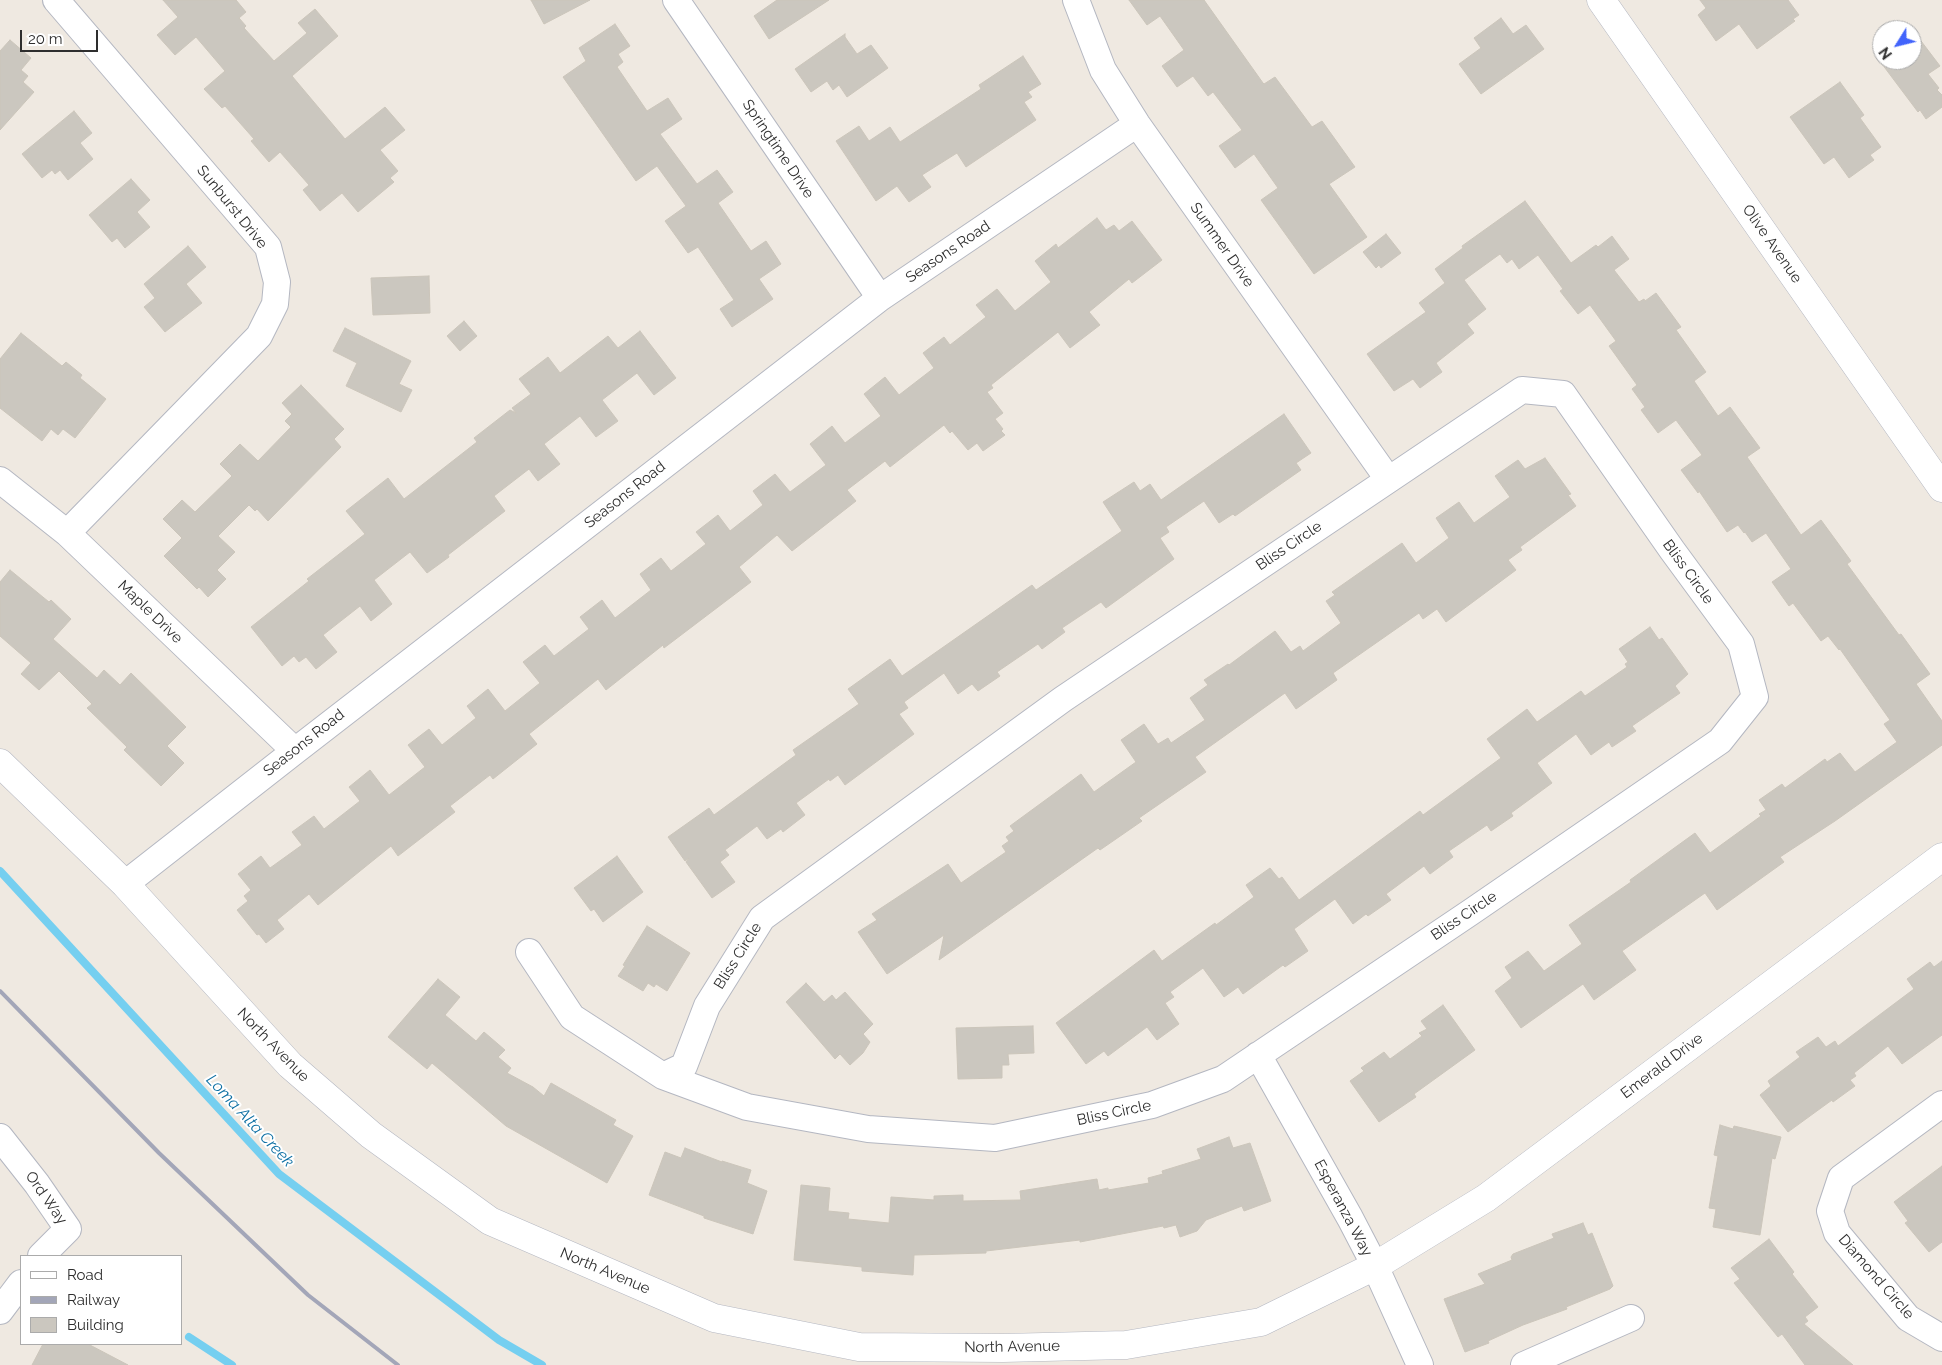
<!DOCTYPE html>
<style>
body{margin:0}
#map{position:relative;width:1942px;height:1365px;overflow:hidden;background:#efe9e1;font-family:Raleway,sans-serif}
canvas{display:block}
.legend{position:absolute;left:20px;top:1255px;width:162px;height:90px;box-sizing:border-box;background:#fff;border:1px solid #ababab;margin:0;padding:6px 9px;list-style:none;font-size:15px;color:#2e2e2e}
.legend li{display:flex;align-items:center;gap:10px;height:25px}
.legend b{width:25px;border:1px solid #ababab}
.north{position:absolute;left:1872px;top:20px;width:50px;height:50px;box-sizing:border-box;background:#fff;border:1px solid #ababab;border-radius:50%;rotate:234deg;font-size:14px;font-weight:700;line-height:20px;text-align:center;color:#2e2e2e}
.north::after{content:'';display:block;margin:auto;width:18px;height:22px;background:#4264fb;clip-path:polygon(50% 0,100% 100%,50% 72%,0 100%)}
.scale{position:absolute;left:20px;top:30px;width:78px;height:22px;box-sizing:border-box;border:2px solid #2e2e2e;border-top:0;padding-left:6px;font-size:15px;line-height:18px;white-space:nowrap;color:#2e2e2e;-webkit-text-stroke:4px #fff;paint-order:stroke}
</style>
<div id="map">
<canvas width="1942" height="1365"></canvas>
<ul class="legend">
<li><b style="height:6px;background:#fff"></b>Road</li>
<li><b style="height:6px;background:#a3a6b8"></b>Railway</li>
<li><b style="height:14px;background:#cbc7bf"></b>Building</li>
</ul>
<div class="north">N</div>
<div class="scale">20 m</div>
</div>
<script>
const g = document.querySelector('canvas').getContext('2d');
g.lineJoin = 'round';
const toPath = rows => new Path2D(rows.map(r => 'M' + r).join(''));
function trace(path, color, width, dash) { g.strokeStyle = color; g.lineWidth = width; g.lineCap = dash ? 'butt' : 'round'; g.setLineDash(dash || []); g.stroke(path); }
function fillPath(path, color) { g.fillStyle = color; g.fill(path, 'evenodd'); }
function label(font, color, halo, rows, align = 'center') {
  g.font = font + ' Raleway,sans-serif'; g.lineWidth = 4; g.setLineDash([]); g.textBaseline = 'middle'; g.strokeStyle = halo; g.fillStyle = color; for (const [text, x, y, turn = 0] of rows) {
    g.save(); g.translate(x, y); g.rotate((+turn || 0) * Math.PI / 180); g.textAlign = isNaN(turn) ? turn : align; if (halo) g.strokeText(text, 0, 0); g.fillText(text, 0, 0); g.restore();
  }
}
const stream = toPath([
 [0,871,279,1174,499,1340,542,1365],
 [189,1337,232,1365]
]);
const building = toPath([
 [163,0,236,0,246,12,239,18,246,26,244,28,274,61,307,33,298,23,315,9,338,36,292,76,345,139,385,107,405,130,380,150,398,171,390,178,394,182,358,212,342,193,320,211,303,190,309,185,280,152,269,162,251,141,254,139,225,106,222,108,204,89,225,71,196,37,175,55,157,35,178,17,163,0],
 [531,0,590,0,544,24,531,0],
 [777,0,829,0,769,39,754,16,777,0],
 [1129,0,1204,0,1263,83,1264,84,1275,77,1312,127,1322,121,1355,167,1329,184,1367,237,1314,274,1261,200,1278,188,1254,154,1235,168,1219,146,1242,130,1213,92,1208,96,1193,76,1177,87,1162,66,1184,50,1160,16,1147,25,1129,0],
 [1700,0,1788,0,1799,15,1793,19,1795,21,1757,49,1739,24,1716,41,1698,15,1706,8,1700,0],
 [1501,18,1513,34,1526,25,1544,49,1481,94,1459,64,1481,48,1474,38,1501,18],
 [615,24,630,46,618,54,623,62,617,67,647,111,668,98,682,119,660,134,697,184,717,170,733,192,718,203,751,251,766,241,781,264,759,279,773,299,732,327,720,309,734,300,698,247,688,253,665,221,686,206,657,166,636,181,563,77,586,61,579,48,615,24],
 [1915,33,1940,66,1928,74,1939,88,1937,90,1942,95,1942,107,1926,119,1920,110,1918,112,1879,60,1882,58,1882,60,1912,60,1912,36,1915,33],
 [845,34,845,37,857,54,871,45,888,68,847,97,839,85,833,90,827,81,811,92,795,69,845,34],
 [10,40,31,58,21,70,28,76,23,82,34,92,0,130,0,51,10,40],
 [1023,56,1041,84,1028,92,1032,97,1024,102,1036,120,966,167,957,153,922,175,931,187,909,202,897,186,876,201,836,141,859,126,869,141,890,127,900,142,981,89,979,85,1023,56],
 [1840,82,1864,115,1860,118,1881,147,1870,155,1874,160,1849,178,1834,157,1824,164,1790,117,1840,82],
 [74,111,92,133,80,143,93,159,68,180,60,170,55,174,52,170,42,178,22,154,74,111],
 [131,179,150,200,137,212,150,227,125,248,117,238,112,242,89,215,131,179],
 [1525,201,1571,263,1596,245,1598,247,1612,236,1629,259,1614,270,1639,302,1644,299,1645,301,1656,293,1681,327,1676,330,1706,372,1694,381,1718,416,1730,407,1760,448,1747,457,1801,535,1821,520,1851,561,1847,564,1899,635,1901,634,1930,674,1916,684,1942,721,1942,745,1835,821,1780,857,1784,862,1717,910,1705,893,1622,951,1636,970,1594,1000,1583,984,1521,1028,1495,991,1512,978,1505,967,1528,951,1544,971,1582,944,1569,925,1631,882,1630,880,1695,833,1710,853,1761,816,1759,814,1766,810,1759,800,1782,784,1785,788,1825,759,1827,762,1840,753,1855,772,1897,742,1884,724,1890,720,1840,649,1839,650,1828,636,1821,641,1793,603,1789,606,1772,582,1791,569,1766,533,1752,542,1745,532,1744,533,1738,525,1727,532,1699,491,1698,493,1681,470,1702,455,1676,420,1658,433,1641,410,1645,407,1632,389,1637,385,1609,346,1616,341,1590,305,1578,314,1560,291,1563,289,1538,255,1519,269,1512,259,1507,263,1500,254,1464,280,1486,309,1467,324,1474,333,1436,363,1442,372,1420,388,1413,379,1394,391,1367,354,1426,312,1419,303,1445,283,1435,269,1463,248,1462,246,1525,201],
 [1097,218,1106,230,1114,225,1119,231,1132,221,1162,260,1132,283,1129,279,1089,312,1100,325,1070,348,1058,332,991,385,993,388,987,392,1003,413,995,419,1003,429,1001,431,1005,435,983,451,977,443,968,450,952,431,950,433,944,425,890,467,885,461,847,490,856,501,792,551,777,535,739,567,751,582,664,648,663,645,606,690,598,679,529,734,537,744,493,779,490,775,450,806,455,812,398,856,391,846,318,905,309,894,277,920,284,929,266,943,259,934,257,935,237,910,248,901,244,896,251,890,238,874,261,856,270,868,302,845,292,832,314,816,324,829,360,801,349,787,370,770,389,795,425,767,408,745,429,729,442,745,476,718,467,706,488,689,505,711,540,683,523,662,545,645,554,656,589,629,580,617,602,600,615,618,651,590,640,574,661,558,671,571,706,544,696,532,718,515,730,531,763,505,753,491,775,474,790,492,826,465,810,444,832,426,845,443,881,416,864,394,885,377,899,395,934,368,923,353,944,337,950,345,986,317,976,305,997,289,1015,311,1051,282,1035,261,1056,244,1058,248,1097,218],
 [1386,234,1401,253,1381,268,1379,265,1376,268,1363,252,1386,234],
 [188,246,206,267,186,284,202,303,165,332,144,307,155,298,144,284,188,246],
 [429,276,430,313,373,315,371,278,429,276],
 [464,321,477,336,460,351,447,336,464,321],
 [345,328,411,361,399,384,412,390,401,412,346,386,357,363,333,351,345,328],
 [640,331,676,378,654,395,637,373,602,400,618,421,596,437,580,416,544,444,560,464,538,481,529,469,494,496,505,511,448,555,449,557,427,573,410,552,374,580,392,604,371,621,360,606,323,635,337,652,316,669,306,657,299,662,294,656,282,666,251,627,309,581,307,579,365,534,346,511,388,478,404,499,477,442,474,438,510,410,516,413,512,408,531,394,519,379,548,357,560,373,608,336,618,348,640,331],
 [21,333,62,366,66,362,82,375,80,378,106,399,75,438,63,429,58,435,51,429,42,441,0,408,0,359,21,333],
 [301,385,344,429,334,439,341,447,268,521,257,509,255,511,249,505,218,536,235,552,217,570,226,579,208,597,199,587,197,589,164,556,182,538,163,519,182,500,195,512,232,476,220,464,240,444,258,461,291,427,285,421,292,414,282,403,301,385],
 [1284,414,1311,453,1296,463,1301,470,1235,516,1233,514,1219,523,1204,501,1166,527,1169,532,1160,538,1174,559,1106,608,1101,602,1062,628,1065,632,1042,649,1038,644,997,672,1000,676,978,691,972,684,958,694,944,673,904,702,908,708,899,714,914,734,845,785,838,775,830,781,829,779,796,803,805,815,783,832,781,829,767,839,757,826,725,850,729,855,720,862,735,882,712,898,686,862,689,858,685,861,668,837,709,808,714,815,796,755,793,750,859,704,848,689,890,659,902,676,1032,585,1036,590,1122,531,1103,502,1134,482,1140,491,1150,484,1161,500,1284,414],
 [1545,458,1571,494,1568,495,1576,506,1520,547,1522,550,1508,560,1516,570,1446,622,1437,609,1423,619,1419,613,1333,673,1337,680,1296,709,1285,693,1195,757,1206,772,1139,818,1142,821,1100,850,1098,848,939,960,944,935,887,974,858,932,877,920,872,914,948,864,961,883,1006,852,1002,846,1009,841,1006,837,1014,831,1010,826,1081,774,1094,792,1136,762,1121,740,1144,724,1158,744,1168,738,1171,743,1205,720,1190,698,1208,685,1204,680,1228,664,1229,665,1275,631,1291,652,1300,646,1303,651,1341,623,1326,601,1335,595,1332,592,1402,543,1416,563,1449,538,1436,518,1459,502,1474,523,1510,497,1495,476,1518,460,1525,469,1545,458],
 [10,570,49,602,51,600,71,619,53,639,97,678,104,670,120,685,131,673,186,727,167,746,184,763,161,786,124,750,127,747,87,708,92,704,59,671,39,690,21,674,31,663,0,636,0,582,10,570],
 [1650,627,1659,640,1662,638,1688,674,1675,686,1680,693,1632,726,1636,731,1612,747,1609,742,1591,755,1576,734,1537,763,1552,783,1511,813,1513,816,1491,831,1487,825,1449,851,1453,857,1430,874,1424,866,1386,894,1391,900,1368,916,1366,914,1353,924,1335,899,1294,929,1308,951,1285,967,1283,965,1243,994,1238,987,1224,997,1203,968,1170,992,1174,997,1165,1003,1179,1024,1157,1040,1147,1027,1108,1056,1104,1051,1086,1064,1056,1023,1154,950,1162,961,1215,923,1216,925,1254,897,1246,885,1270,868,1279,879,1282,877,1299,900,1420,811,1423,815,1501,758,1487,739,1527,709,1537,722,1581,691,1585,696,1627,667,1625,664,1628,662,1619,649,1650,627],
 [617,856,643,892,603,922,594,909,591,911,574,888,617,856],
 [647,926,690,953,667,991,656,984,654,987,648,983,643,991,618,976,625,966,623,965,647,926],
 [1942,961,1942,1035,1902,1064,1888,1046,1854,1073,1856,1076,1850,1080,1855,1086,1833,1102,1832,1100,1788,1132,1760,1095,1771,1086,1768,1081,1800,1057,1796,1052,1818,1037,1826,1047,1835,1041,1838,1046,1914,989,1907,979,1930,962,1934,967,1942,961],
 [438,979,460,997,445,1015,476,1041,484,1032,505,1050,498,1057,511,1068,507,1073,533,1087,544,1096,551,1083,616,1120,613,1125,633,1136,607,1183,506,1126,432,1063,427,1069,388,1037,438,979],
 [806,983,824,1002,832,995,836,1000,845,992,873,1024,863,1034,870,1042,863,1053,850,1065,840,1054,835,1059,786,1002,806,983],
 [1443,1005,1475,1050,1414,1094,1416,1097,1379,1122,1350,1081,1364,1071,1361,1068,1384,1052,1390,1059,1422,1036,1419,1033,1427,1029,1421,1021,1443,1005],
 [1033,1026,1034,1053,1008,1054,1009,1065,1002,1065,1002,1078,958,1079,956,1028,1033,1026],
 [1720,1125,1733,1129,1734,1126,1781,1137,1775,1159,1772,1158,1760,1235,1713,1227,1716,1209,1709,1208,1718,1156,1714,1155,1720,1125],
 [1229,1137,1233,1148,1250,1143,1271,1201,1244,1211,1242,1206,1206,1220,1197,1231,1180,1237,1176,1225,1164,1228,1163,1226,1080,1242,1080,1240,986,1251,986,1253,914,1255,913,1275,862,1271,862,1267,794,1260,801,1185,830,1188,828,1211,849,1213,848,1219,889,1223,891,1197,934,1200,934,1196,963,1195,963,1201,1021,1200,1020,1191,1097,1179,1099,1190,1108,1188,1108,1190,1149,1183,1148,1178,1163,1174,1162,1171,1201,1159,1197,1149,1229,1137],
 [685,1148,722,1162,722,1161,751,1170,747,1183,767,1191,753,1234,704,1218,704,1216,649,1195,665,1152,681,1158,685,1148],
 [1942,1166,1942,1242,1929,1252,1905,1223,1908,1221,1894,1202,1942,1166],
 [1583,1223,1588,1235,1592,1233,1613,1286,1610,1289,1566,1307,1567,1309,1523,1325,1488,1341,1489,1343,1465,1352,1444,1299,1485,1284,1478,1274,1512,1260,1511,1257,1513,1254,1554,1238,1552,1234,1583,1223],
 [1769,1239,1794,1272,1792,1274,1818,1307,1805,1317,1808,1321,1804,1324,1853,1365,1805,1365,1782,1334,1778,1337,1734,1283,1740,1279,1731,1268,1769,1239],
 [43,1344,88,1344,128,1365,32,1365,43,1344]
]);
const street = toPath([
 [56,0,268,247,277,282,275,304,259,336,67,533],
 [676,0,880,298],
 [1076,0,1103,70,1137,124,1388,479],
 [0,480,67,533,295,751],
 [125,884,295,751,880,298,1137,124],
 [529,952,572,1017,663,1076,747,1107,868,1129,995,1138,1152,1105,1223,1079,1471,912,1720,741,1755,697,1741,644,1672,550,1563,394,1522,390,1063,699,762,918,707,1006,684,1066,663,1076],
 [1258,1055,1350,1218,1375,1266,1420,1365],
 [1942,1104,1841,1178,1830,1211,1837,1233,1908,1318,1942,1338],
 [0,1137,37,1184,68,1229,41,1256],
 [0,1311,21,1283],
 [1524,1365,1631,1318]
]);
const secondary = toPath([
 [1601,0,1942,488],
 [0,763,125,884,290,1065,371,1135,490,1221,714,1318,859,1347,1003,1348,1126,1345,1261,1322,1375,1266,1486,1198,1942,857]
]);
const rail = toPath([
 [0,991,159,1153,308,1295,398,1365]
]);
const streetNames = [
 ["Springtime Drive",778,149,56],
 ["Sunburst Drive",232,207,51],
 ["Olive Avenue",1772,244,55],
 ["Summer Drive",1222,245,55],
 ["Seasons Road",948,252,-34],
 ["Seasons Road",625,495,-38],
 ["Bliss Circle",1289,546,-34],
 ["Bliss Circle",1688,572,54],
 ["Maple Drive",150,612,44],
 ["Seasons Road",304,743,-38],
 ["Bliss Circle",1464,916,-34],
 ["Bliss Circle",738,956,-58],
 ["North Avenue",273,1045,46],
 ["Emerald Drive",1662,1066,-37],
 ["Bliss Circle",1114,1113,-12],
 ["Ord Way",46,1198,55],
 ["Esperanza Way",1343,1208,62],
 ["North Avenue",605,1271,23],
 ["Diamond Circle",1876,1277,49],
 ["North Avenue",1012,1347,-1]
];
const waterNames = [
 ["Loma Alta Creek",250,1121,47]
];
trace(stream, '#75cff0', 8);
fillPath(building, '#cbc7bf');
trace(building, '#cbc5ba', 1);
trace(street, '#b4b7c1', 28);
trace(secondary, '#b4b7c1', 29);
trace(street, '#fff', 26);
trace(secondary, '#fff', 28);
trace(rail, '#a3a6b8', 4);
label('15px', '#2e2e2e', '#fff', streetNames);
label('italic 16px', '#0d6fa3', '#fff', waterNames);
</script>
